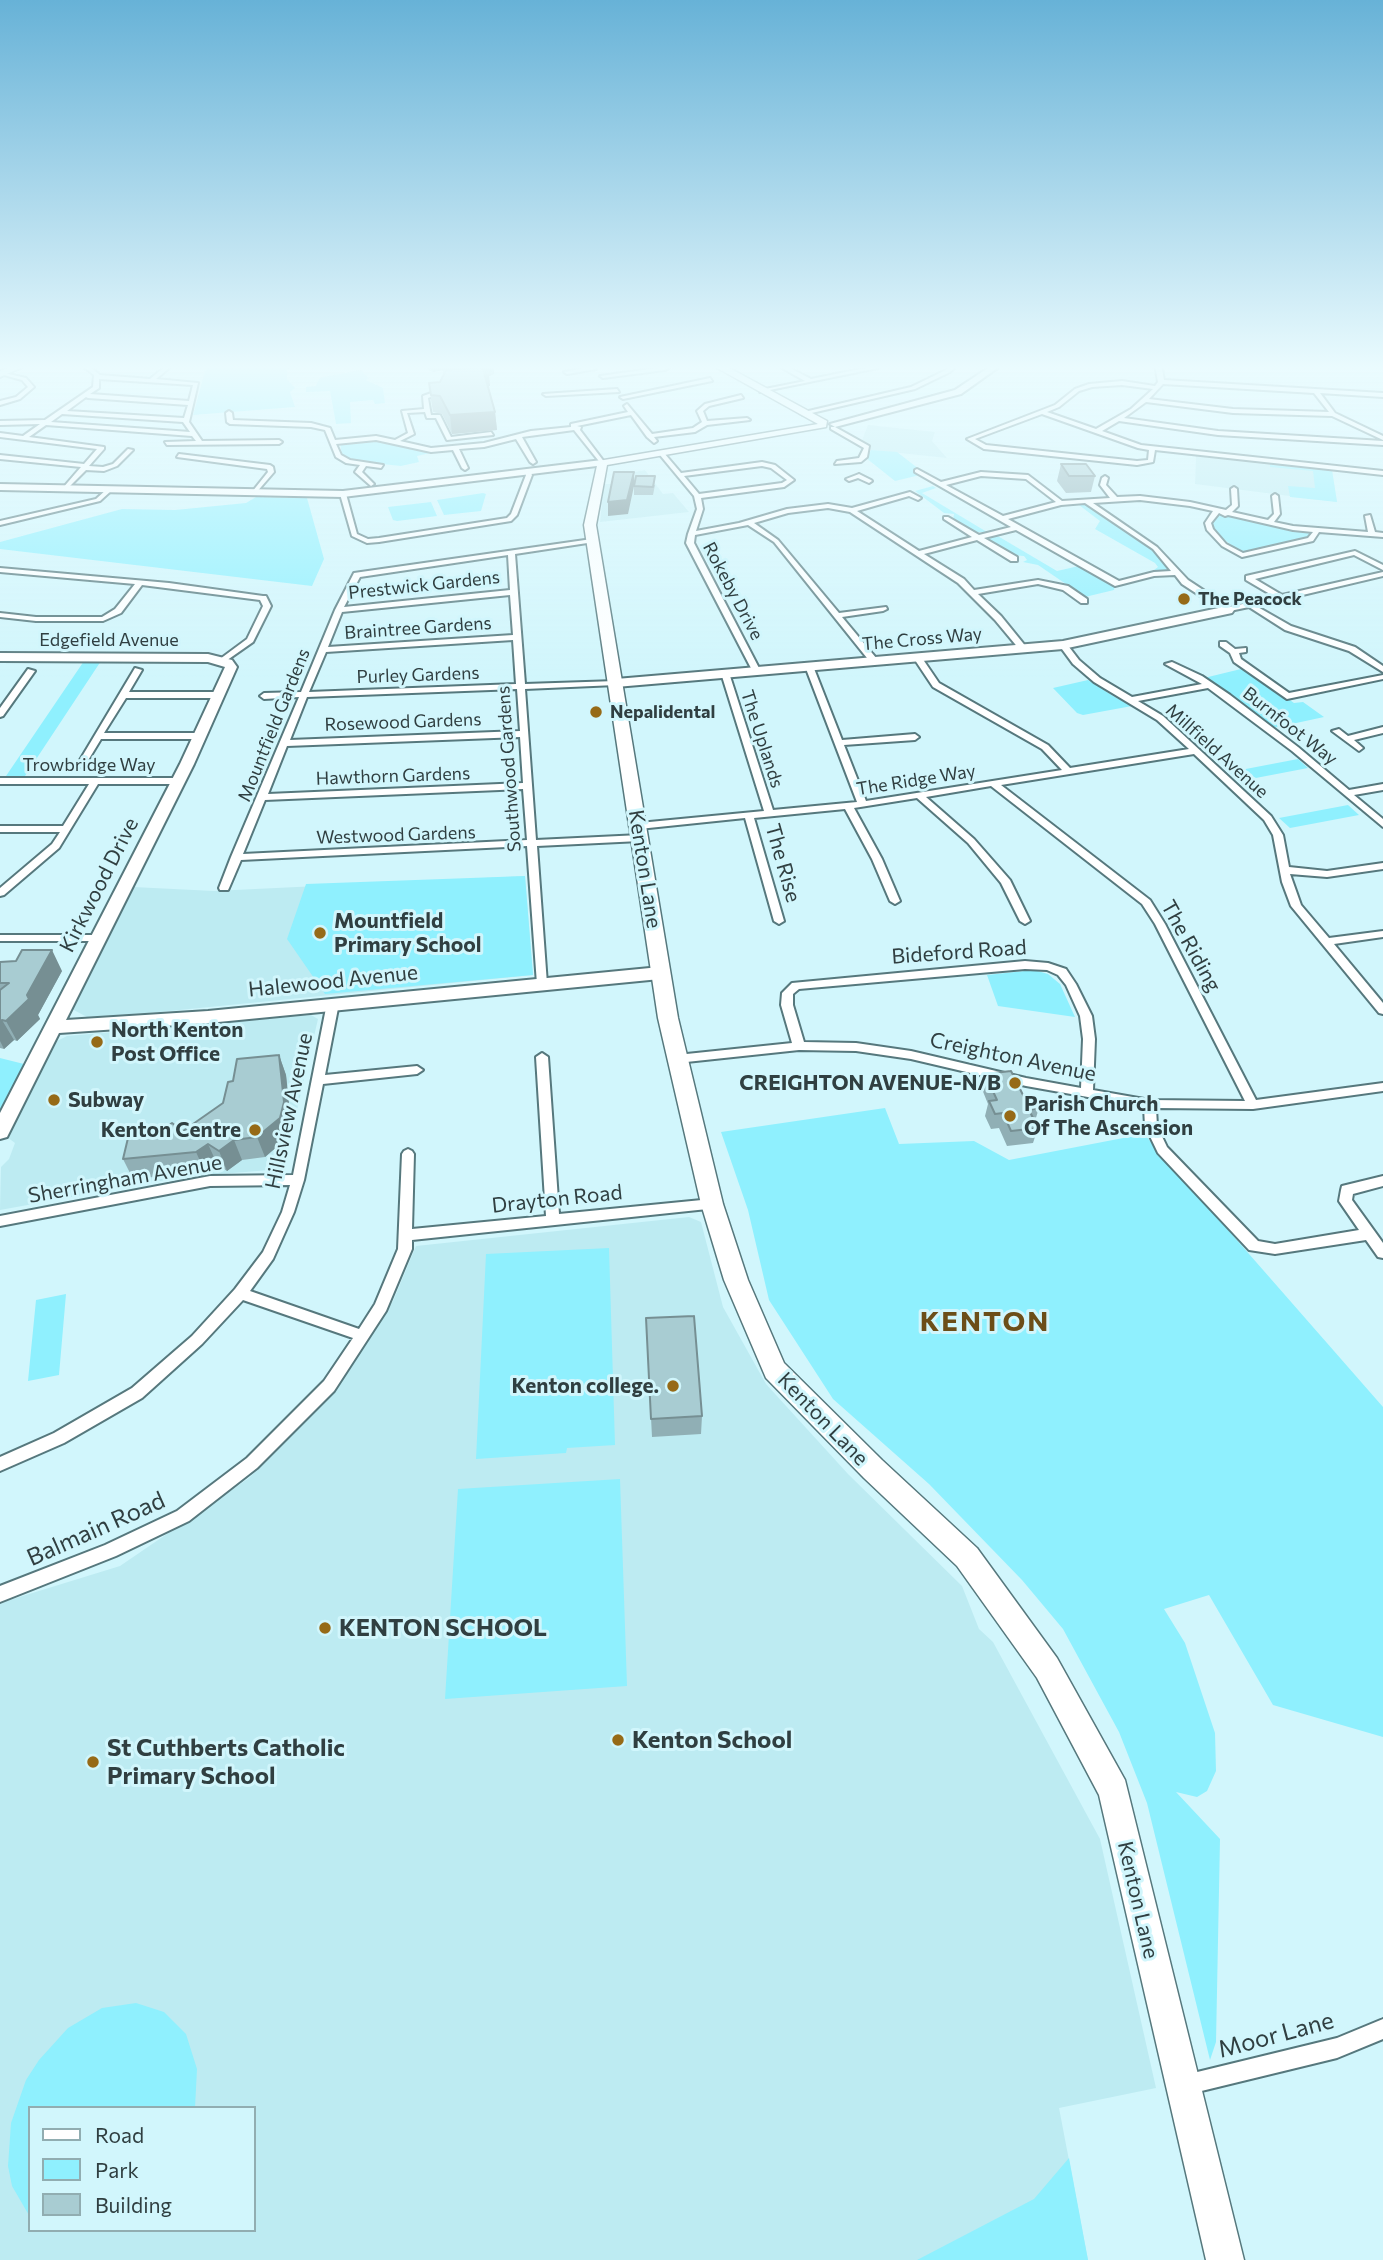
<!DOCTYPE html>
<style>
body{margin:0}
#map{position:relative;width:1383px;height:2260px;overflow:hidden;background:#d1f6fc;font-family:Commissioner,sans-serif}
canvas{display:block}
.legend{position:absolute;left:28px;top:2106px;width:228px;height:126px;box-sizing:border-box;background:#d1f6fc;border:2px solid #91adb1;margin:0;padding:9px 12px;list-style:none;font-size:21px;color:#303f41}
.legend li{display:flex;align-items:center;gap:14px;height:35px}
.legend b{width:35px;border:2px solid #91adb1}
</style>
<div id="map">
<canvas width="1383" height="2260"></canvas>
<ul class="legend">
<li><b style="height:9px;background:#fff"></b>Road</li>
<li><b style="height:19px;background:#8ff0fe"></b>Park</li>
<li><b style="height:19px;background:#a8ccd2"></b>Building</li>
</ul>
</div>
<script>
const g = document.querySelector('canvas').getContext('2d');
g.lineJoin = 'round';
function fillPath(path, color) { g.fillStyle = color; g.fill(path, 'evenodd'); }
const toPath = rows => new Path2D(rows.map(r => 'M' + r).join(''));
function trace(path, color, width, dash) { g.strokeStyle = color; g.lineWidth = width; g.lineCap = dash ? 'butt' : 'round'; g.setLineDash(dash || []); g.stroke(path); }
function label(font, color, halo, rows, align = 'center') {
  g.font = font + ' Commissioner,sans-serif'; g.lineWidth = 6; g.setLineDash([]); g.textBaseline = 'middle'; g.strokeStyle = halo; g.fillStyle = color; for (const [text, x, y, turn = 0] of rows) {
    g.save(); g.translate(x, y); g.rotate((+turn || 0) * Math.PI / 180); g.textAlign = isNaN(turn) ? turn : align; if (halo) g.strokeText(text, 0, 0); g.fillText(text, 0, 0); g.restore();
  }
}
const built = toPath([
 [868,425,935,432,932,441,947,458,871,450,870,444,862,440],
 [1196,456,1332,470,1337,502,1195,484],
 [645,470,663,494,673,493,689,512,600,522,604,484,632,484,635,472],
 [525,876,533,975,149,1013,87,1017,72,1009,133,887,214,891],
 [311,1015,318,1019,288,1149,281,1165,270,1170,182,1177,0,1210,1,1167,9,1159,15,1143,7,1137,57,1041,67,1036],
 [689,1217,701,1222,723,1307,766,1384,848,1474,962,1586,979,1629,993,1642,1100,1839,1156,2088,1059,2108,1088,2260,0,2260,0,1603,120,1566,249,1478,321,1406,350,1365,393,1301,416,1246],
 [30,2108,254,2108,254,2230,30,2230]
]);
const green = toPath([
 [207,364,303,364,287,369,287,379,295,388,290,392,295,407,193,415],
 [361,370,369,378,366,380,383,388,385,403,375,404,373,400,350,402,351,423,336,424,330,391,306,392,306,387,316,386,319,379,323,377],
 [376,439,393,441,410,449,430,453,417,456,419,462,401,466,352,461,342,456,340,443],
 [871,450,897,452,919,469,913,471,920,475,895,481,866,458],
 [1270,464,1332,470,1337,502,1290,497,1288,486,1315,488,1313,471,1270,467],
 [933,486,936,488,922,493,987,532,974,532,953,520,954,514,944,513,915,491],
 [483,493,486,494,481,511,444,515,437,500],
 [256,497,307,498,324,559,312,586,0,549,0,542,122,509,175,510,246,503],
 [431,502,437,516,397,521,393,520,388,507],
 [1079,505,1088,505,1140,540,1164,559,1170,570,1150,573,1158,567,1155,563,1095,529,1100,521],
 [1224,515,1309,531,1310,533,1308,540,1250,552,1238,550,1214,532,1212,524,1217,516],
 [996,535,1057,571,1083,565,1115,585,1114,590,1085,597,1038,565,1023,562,1027,560,1024,556,1011,555,985,538],
 [84,661,101,661,25,776,6,776],
 [1245,668,1294,703,1303,702,1324,717,1273,728,1204,678],
 [1088,680,1113,696,1132,706,1083,715,1077,713,1053,688],
 [1298,759,1308,768,1240,781,1230,772],
 [1348,805,1359,815,1290,828,1279,818],
 [525,876,533,975,325,994,287,939,306,884],
 [1034,970,1048,974,1060,984,1075,1017,998,1006,987,975],
 [0,1058,24,1064,0,1110],
 [885,1108,899,1144,974,1141,1009,1160,1144,1134,1383,1407,1383,1737,1273,1705,1209,1595,1164,1609,1185,1643,1215,1733,1216,1771,1207,1791,1197,1797,1176,1792,1220,1839,1216,2042,1210,2060,1147,1803,1119,1732,1063,1629,1022,1580,929,1484,833,1399,769,1300,748,1210,721,1132],
 [609,1248,615,1445,567,1448,566,1453,476,1459,486,1254],
 [66,1294,59,1375,28,1381,36,1300],
 [620,1479,627,1686,445,1699,458,1489],
 [136,2003,164,2012,186,2034,197,2069,195,2108,30,2108,30,2217,12,2186,8,2166,11,2123,26,2080,39,2060,68,2028,102,2008],
 [1069,2158,1088,2260,917,2260,1034,2199]
]);
const street = toPath([
 [21,364,28,364,25,366,21,364],
 [80,364,86,364,100,375,150,379,168,364,174,364,156,379,198,383,189,422,202,441,279,440,282,442,279,444,167,445,165,442,196,441,192,436,46,425,29,437,104,447,104,449,89,466,103,467,113,464,128,449,133,450,117,466,104,471,86,470,65,491,62,489,81,467,0,459,0,455,84,464,97,449,0,437,0,433,23,436,40,424,0,425,0,421,45,420,93,387,94,375,80,364],
 [99,379,193,385,189,401,90,394,99,388,99,379],
 [86,397,88,398,188,405,184,418,67,411,86,397],
 [62,414,183,422,190,432,51,422,62,414],
 [664,364,673,365,665,370,603,378,600,376,664,367,666,365,664,364],
 [775,364,782,364,811,379,875,366,878,368,760,392,760,390,805,381,775,364],
 [952,364,958,364,950,372,915,389,803,415,800,413,911,387,946,370,952,364],
 [1155,364,1161,364,1164,380,1383,393,1383,397,1320,393,1335,413,1383,436,1383,440,1332,416,1233,413,1146,402,1124,418,1218,431,1383,441,1383,445,1218,435,1119,421,1102,431,1141,445,1383,471,1383,475,1155,450,1153,462,1137,465,984,449,967,439,1055,405,1075,389,1089,384,1122,381,1155,386,1158,382,1155,364],
 [1163,384,1314,393,1329,412,1233,409,1149,399,1163,384],
 [1122,385,1153,389,1131,409,1096,429,1047,412,1059,407,1079,391,1092,387,1122,385],
 [1042,414,1138,448,1149,450,1148,460,1137,461,986,445,975,439,1042,414],
 [594,366,596,369,567,374,564,372,594,366],
 [0,372,26,378,34,387,20,399,0,405,0,401,16,397,28,387,22,380,0,374,0,372],
 [710,378,712,381,623,399,620,397,710,378],
 [442,387,445,392,428,398,430,410,431,415,440,415,451,437,491,432,493,435,447,440,436,418,427,418,425,412,407,413,414,434,400,441,431,448,484,443,531,431,571,427,571,424,628,412,624,406,627,404,652,434,693,428,702,422,697,411,705,404,741,395,743,398,709,406,703,411,707,421,747,418,750,420,707,425,695,432,654,437,657,441,654,443,647,437,631,415,577,426,581,427,580,430,605,463,602,465,574,430,522,437,536,462,533,464,530,462,516,439,484,447,459,449,468,468,465,470,462,468,453,450,431,452,376,440,336,444,341,455,350,460,383,465,381,468,366,466,362,472,374,484,371,486,355,472,360,465,346,463,336,457,325,430,311,427,230,424,227,422,226,413,229,411,232,413,233,420,311,423,330,428,335,440,376,436,395,440,408,433,402,411,424,409,423,396,440,390,442,387],
 [617,389,619,392,546,396,543,394,617,389],
 [831,427,835,427,869,446,867,457,861,462,835,464,837,461,859,458,864,448,831,429,831,427],
 [660,453,664,453,681,473,762,462,775,465,794,480,784,487,701,498,703,509,696,531,739,523,787,509,828,504,852,508,910,492,921,498,918,500,909,496,857,511,919,551,972,537,944,519,944,517,948,517,979,535,1011,527,915,472,915,470,917,469,941,482,981,472,1028,475,1062,501,1110,498,1100,485,1102,478,1105,476,1108,478,1106,485,1117,497,1140,496,1190,502,1226,510,1232,505,1231,489,1234,487,1237,489,1238,506,1232,512,1268,520,1274,514,1272,496,1275,494,1278,496,1280,514,1274,522,1293,526,1368,532,1365,516,1370,515,1375,532,1383,533,1383,537,1319,532,1313,541,1242,557,1222,546,1207,530,1205,523,1213,511,1190,506,1140,500,1093,503,1157,547,1188,580,1229,607,1275,597,1246,580,1246,576,1355,551,1383,565,1383,570,1354,555,1255,579,1282,595,1383,572,1383,576,1256,606,1291,626,1355,647,1383,666,1383,672,1349,651,1285,630,1249,607,1225,612,1182,584,1175,575,1154,576,1115,586,1016,530,984,538,1017,557,1017,561,1011,561,977,540,924,554,964,579,974,590,1038,580,1068,586,1087,599,1087,603,1081,603,1063,590,1038,584,978,594,1001,616,1027,648,1020,650,995,620,958,583,850,512,828,508,788,513,754,523,778,540,839,613,886,607,887,609,883,611,842,617,877,659,877,663,871,663,774,542,748,525,695,535,694,543,760,670,753,672,686,543,688,534,697,509,694,496,660,455,660,453],
 [762,466,771,468,787,480,782,483,699,494,684,476,762,466],
 [981,476,1026,479,1056,502,1003,516,946,485,981,476],
 [1085,503,1153,549,1171,571,1154,572,1119,581,1008,519,1061,505,1085,503],
 [1219,513,1225,516,1228,515,1293,530,1313,532,1308,538,1243,553,1226,544,1213,529,1211,523,1219,513],
 [179,454,270,465,273,467,274,472,255,494,252,492,268,472,267,469,177,457,179,454],
 [525,470,529,470,532,475,517,515,511,521,379,542,367,543,352,536,340,494,343,492,346,494,357,534,368,539,379,538,507,518,511,514,526,475,525,470],
 [859,474,871,480,872,481,869,483,858,478,849,481,846,479,859,474],
 [107,489,112,490,100,501,0,525,0,521,96,499,107,489],
 [592,539,594,540,594,542,515,554,525,684,616,681,620,683,616,685,525,689,536,840,640,835,645,838,640,841,537,846,547,984,546,987,542,988,537,984,527,846,241,860,229,888,228,890,220,890,219,888,231,857,299,697,264,699,260,696,264,693,301,692,335,610,354,573,592,539],
 [508,555,510,590,344,607,360,577,508,555],
 [510,595,513,635,328,647,342,612,510,595],
 [513,640,516,684,309,692,326,652,513,640],
 [517,689,520,731,290,740,307,697,517,689],
 [520,737,523,783,268,794,287,746,520,737],
 [523,789,527,840,243,854,265,800,523,789],
 [0,568,169,583,263,596,266,596,271,606,253,642,223,663,219,661,220,659,247,639,263,606,260,600,142,585,121,613,103,621,36,621,0,617,0,613,36,617,102,617,115,609,135,584,0,572,0,568],
 [1220,642,1226,642,1235,649,1246,648,1246,652,1239,653,1241,659,1289,693,1383,675,1383,679,1287,699,1234,662,1230,653,1220,646,1220,642],
 [1060,643,1066,643,1079,660,1100,678,1132,697,1202,684,1165,664,1172,662,1202,676,1230,695,1298,747,1349,790,1383,784,1383,790,1354,795,1383,819,1383,827,1292,751,1208,688,1138,701,1163,716,1271,816,1283,835,1289,867,1327,871,1383,863,1383,869,1327,877,1290,874,1301,905,1329,938,1383,931,1383,937,1334,944,1383,1003,1383,1014,1379,1013,1291,906,1282,882,1273,835,1264,820,1194,754,1001,785,1150,900,1165,924,1256,1100,1383,1083,1383,1091,1253,1109,1156,1108,1157,1126,1167,1147,1258,1241,1275,1244,1359,1230,1339,1201,1341,1190,1342,1186,1383,1176,1383,1186,1353,1194,1352,1200,1383,1243,1383,1258,1378,1257,1366,1240,1275,1254,1249,1250,1158,1153,1145,1126,1144,1107,1026,1086,911,1059,856,1051,799,1050,677,1063,671,1059,677,1055,792,1043,781,1005,782,993,792,983,1025,961,1048,963,1066,969,1076,984,1092,1016,1095,1039,1093,1090,1150,1100,1245,1101,1155,924,1142,904,991,786,926,797,974,839,1010,880,1030,921,1025,924,1020,921,1001,883,968,843,917,798,854,808,882,859,900,901,895,904,890,901,872,859,845,809,754,818,784,921,779,924,774,921,745,818,639,829,634,826,639,823,764,811,721,673,725,671,729,673,773,810,857,802,805,666,809,664,813,666,842,740,915,734,919,737,915,740,844,745,866,801,1062,770,1042,749,933,687,913,657,917,655,920,655,939,683,1048,745,1070,768,1189,749,1157,720,1094,682,1073,664,1059,645,1060,643],
 [1025,969,1047,970,1058,975,1066,985,1080,1016,1083,1039,1081,1088,1026,1078,911,1051,856,1043,804,1042,793,1005,793,994,799,989,1025,969],
 [135,668,142,670,129,692,219,692,223,695,219,698,126,698,104,733,200,733,204,736,200,739,101,739,84,767,78,767,77,765,135,668],
 [28,669,35,671,3,716,0,717,0,708,28,669],
 [1383,727,1383,733,1354,740,1363,748,1359,751,1332,731,1339,729,1348,736,1383,727],
 [0,778,178,778,183,781,178,784,98,784,59,848,4,895,0,896,0,888,52,844,60,832,0,832,0,826,63,826,89,784,0,784,0,778],
 [0,935,99,935,104,938,99,941,0,941,0,935],
 [333,999,339,1003,325,1075,417,1066,423,1070,417,1074,323,1084,304,1180,294,1212,273,1259,250,1291,359,1329,375,1304,398,1249,402,1154,404,1151,408,1149,412,1151,414,1154,412,1229,546,1216,536,1057,542,1053,548,1057,559,1214,712,1199,717,1200,718,1204,717,1208,412,1240,412,1249,386,1311,334,1391,257,1468,189,1521,116,1556,0,1602,0,1586,105,1545,177,1511,247,1458,324,1381,353,1338,243,1300,202,1344,142,1398,64,1443,0,1471,0,1457,54,1433,132,1388,192,1336,235,1289,263,1252,282,1212,290,1185,210,1186,0,1226,0,1216,210,1176,293,1175,327,1003,333,999],
 [1383,2019,1383,2039,1337,2058,1185,2095,1178,2092,1175,2085,1178,2078,1185,2075,1337,2038,1383,2019]
]);
const secondary = toPath([
 [18,364,29,364,0,377,0,371,18,364],
 [994,364,1003,364,961,394,835,427,830,424,955,390,994,364],
 [602,460,605,465,343,497,0,490,0,484,343,491,602,460],
 [1228,606,1234,610,1232,613,1063,649,616,687,610,683,616,679,1063,641,1228,606],
 [0,653,208,654,232,660,237,667,194,764,66,1020,208,1011,660,967,669,973,660,979,208,1023,59,1033,7,1137,0,1139,0,1113,180,764,225,667,208,662,0,661,0,653]
]);
const primary = toPath([
 [710,364,722,364,827,421,826,427,607,465,596,525,678,1018,723,1204,748,1280,784,1363,882,1460,977,1548,1057,1658,1125,1780,1244,2260,1206,2260,1099,1795,1037,1678,957,1566,864,1478,766,1378,724,1280,701,1204,658,1018,584,525,598,461,818,424,710,364]
]);
const wall = toPath([
 [390,364,493,364,494,374,489,376,490,386,488,386,495,412,497,430,452,434,442,414,433,412,431,400,429,383,440,382,444,375,443,370,433,372,420,365,391,367],
 [1061,464,1095,476,1091,492,1066,493,1057,481],
 [655,485,653,495,634,495,634,486],
 [0,962,62,971,38,1015,40,1019,17,1041,14,1040,4,1049,0,1048],
 [279,1055,286,1075,291,1123,287,1138,265,1157,242,1160,227,1171,217,1164,205,1172,133,1179,123,1159,183,1131,223,1103,233,1081],
 [985,1074,1039,1108,1035,1121,1038,1128,1033,1143,1007,1146,999,1128,991,1129,985,1116,988,1104,982,1089],
 [646,1318,702,1416,701,1434,652,1437]
]);
const shadedWall = toPath([
 [390,364,420,364,420,365,391,367],
 [432,364,442,364,443,370,433,372],
 [486,364,493,364,494,374,489,376,490,386,485,386,483,369],
 [495,412,497,430,452,434,450,415],
 [634,472,634,486,628,514,608,516,608,502],
 [52,950,62,971,38,1015,40,1019,17,1041,6,1021],
 [2,1020,14,1040,4,1049,0,1041,0,1022],
 [279,1055,286,1075,291,1123,287,1138,265,1157,257,1137],
 [234,1140,242,1160,227,1171,219,1151],
 [208,1144,217,1164,205,1172,196,1152]
]);
const building = toPath([
 [474,364,487,364,488,369,483,369,495,412,450,415,440,396,431,395,429,383,440,382,446,370,472,368,474,364],
 [1061,464,1086,464,1095,476,1069,476,1061,464],
 [614,472,634,472,627,500,608,502,614,472],
 [636,476,655,476,653,487,634,486,636,476],
 [22,950,52,950,27,995,29,999,6,1021,2,1020,0,1022,0,990,9,983,0,983,0,962,16,961,22,950],
 [279,1055,284,1102,280,1118,257,1137,234,1140,219,1151,208,1144,196,1152,123,1159,128,1138,153,1135,172,1123,183,1131,223,1103,228,1082,233,1081,237,1059,279,1055],
 [1011,1071,1024,1097,1033,1096,1039,1108,1029,1110,1038,1128,1011,1131,1003,1113,995,1114,989,1101,997,1100,985,1074,1011,1071],
 [694,1316,702,1416,651,1419,646,1318,694,1316]
]);
const markers = [
 [1184,599,7,"#966a17"],
 [596,712,7,"#966a17"],
 [320,933,7,"#966a17"],
 [97,1042,7,"#966a17"],
 [1015,1083,7,"#966a17"],
 [54,1100,7,"#966a17"],
 [1010,1116,7,"#966a17"],
 [255,1130,7,"#966a17"],
 [673,1386,7,"#966a17"],
 [325,1628,7,"#966a17"],
 [618,1740,7,"#966a17"],
 [93,1762,7,"#966a17"]
];
const farStreetnames = [
 ["Prestwick Gardens",424,585,-6],
 ["Rokeby Drive",733,591,62],
 ["Braintree Gardens",418,628,-4],
 ["The Cross Way",922,639,-5],
 ["Edgefield Avenue",109,640],
 ["Purley Gardens",418,675,-2],
 ["Rosewood Gardens",403,722,-2],
 ["Mountfield Gardens",274,725,-68],
 ["Burnfoot Way",1290,726,38],
 ["The Uplands",762,739,72],
 ["Millfield Avenue",1217,751,42],
 ["Trowbridge Way",89,765],
 ["Southwood Gardens",509,769,-94],
 ["Hawthorn Gardens",393,776,-2],
 ["The Ridge Way",916,780,-9],
 ["Westwood Gardens",396,835,-2]
];
const farPoinames = [
 ["The Peacock",1198,599],
 ["Nepalidental",610,712]
];
const streetNames = [
 ["The Rise",783,863,74],
 ["Kenton Lane",645,869,81],
 ["Kirkwood Drive",99,885,-63],
 ["The Riding",1191,946,61],
 ["Bideford Road",959,952,-4],
 ["Halewood Avenue",333,981,-6],
 ["Creighton Avenue",1013,1057,12],
 ["Hillsview Avenue",289,1111,-78],
 ["Sherringham Avenue",125,1179,-10],
 ["Drayton Road",557,1199,-6],
 ["Kenton Lane",823,1419,46],
 ["Kenton Lane",1138,1900,77]
];
const poiNames = [
 ["Mountfield",334,921],
 ["Primary School",334,945],
 ["North Kenton",111,1030],
 ["Post Office",111,1054],
 ["CREIGHTON AVENUE-N/B",1001,1083,"right"],
 ["Subway",68,1100],
 ["Parish Church",1024,1104],
 ["Of The Ascension",1024,1128],
 ["Kenton Centre",241,1130,"right"],
 ["Kenton college.",659,1386,"right"]
];
const nearStreetnames = [
 ["Balmain Road",96,1529,-24],
 ["Moor Lane",1276,2035,-15]
];
const nearPoinames = [
 ["KENTON SCHOOL",339,1628],
 ["Kenton School",632,1740],
 ["St Cuthberts Catholic",107,1748],
 ["Primary School",107,1776]
];
const districtNames = [
 ["KENTON",985,1322]
];
fillPath(built, '#bdebf2');
fillPath(green, '#8ff0fe');
trace(street, '#56787d', 4);
trace(secondary, '#56787d', 4);
trace(primary, '#56787d', 3);
fillPath(street, '#fff');
fillPath(secondary, '#fff');
fillPath(primary, '#fff');
fillPath(wall, '#90afb5');
fillPath(shadedWall, '#768f93');
fillPath(building, '#a8ccd2');
trace(building, '#768f93', 2);
const sky = g.createLinearGradient(0, 0, 0, 680);
sky.addColorStop(0, '#67b2d7');
sky.addColorStop(0.54, '#eafbfe');
sky.addColorStop(1, '#eafbfe00');
g.fillStyle = sky;
g.fillRect(0, 0, 1383, 680);
for (const [x, y, r, color] of markers) { const dot = new Path2D(); dot.arc(x, y, r, 0, 2 * Math.PI); g.fillStyle = color; g.fill(dot); trace(dot, '#d1f6fc', 2.5); }
label('18px', '#303f41', '#d1f6fc', farStreetnames);
label('bold 18px', '#303f41', '#d1f6fc', farPoinames, 'left');
label('21px', '#303f41', '#d1f6fc', streetNames);
label('bold 21px', '#303f41', '#d1f6fc', poiNames, 'left');
label('24px', '#303f41', '#d1f6fc', nearStreetnames);
label('bold 24px', '#303f41', '#d1f6fc', nearPoinames, 'left');
g.letterSpacing = '2px';
label('bold 28px', '#6c4e18', '#d1f6fc', districtNames);
g.letterSpacing = '0px';
</script>
